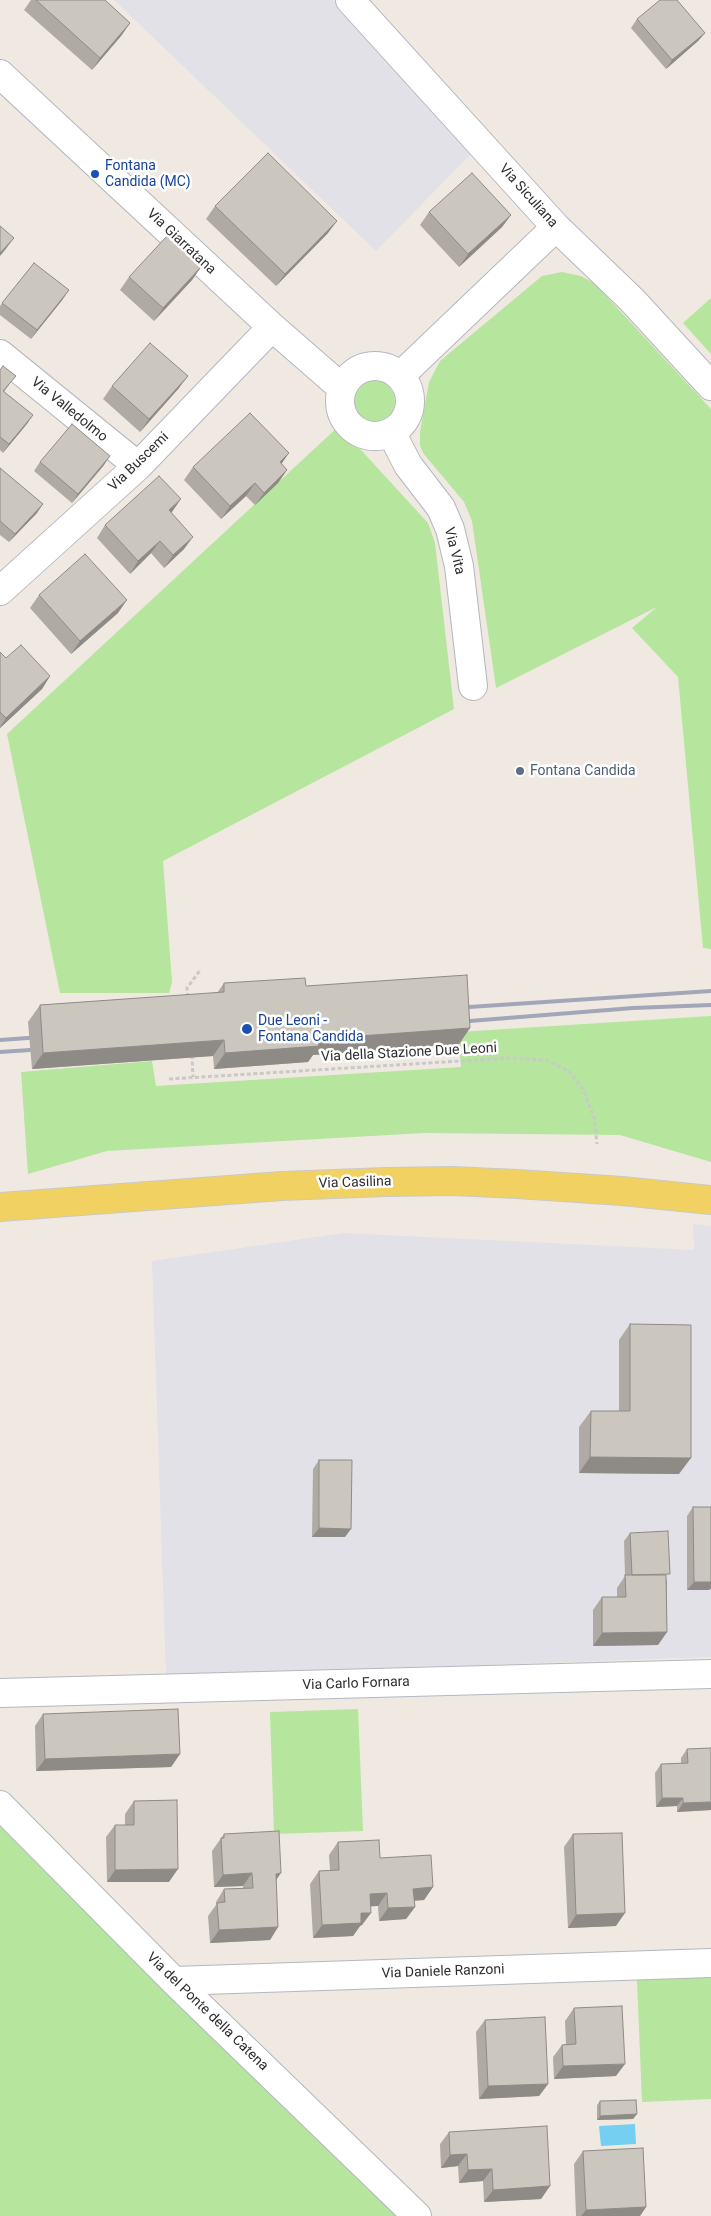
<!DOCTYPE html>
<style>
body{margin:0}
canvas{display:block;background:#efe9e1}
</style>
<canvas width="711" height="2216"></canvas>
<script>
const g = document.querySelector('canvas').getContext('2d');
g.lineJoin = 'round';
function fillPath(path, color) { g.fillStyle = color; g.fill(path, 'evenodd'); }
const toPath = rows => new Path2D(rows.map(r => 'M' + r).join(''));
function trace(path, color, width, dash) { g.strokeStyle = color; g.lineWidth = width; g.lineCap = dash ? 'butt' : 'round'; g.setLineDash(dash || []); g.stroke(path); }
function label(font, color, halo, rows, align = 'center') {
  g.font = font + ' Roboto,sans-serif'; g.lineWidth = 5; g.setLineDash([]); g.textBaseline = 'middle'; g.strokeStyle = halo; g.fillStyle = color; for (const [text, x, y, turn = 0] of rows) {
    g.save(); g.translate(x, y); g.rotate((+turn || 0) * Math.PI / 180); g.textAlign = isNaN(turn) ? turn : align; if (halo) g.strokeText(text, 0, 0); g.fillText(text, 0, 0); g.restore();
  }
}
const industrial = toPath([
 [114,0,333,0,472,153,376,251],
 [693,1224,711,1226,711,1657,166,1676,152,1261,343,1233,694,1250]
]);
const green = toPath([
 [562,272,581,276,595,284,711,409,711,949,703,948,678,677,632,628,657,607,496,688,472,521,464,502,423,453,420,445,420,432,429,382,440,361,542,276],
 [711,298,711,354,683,323],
 '353 401a21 21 0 1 1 42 0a21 21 0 1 1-42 0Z',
 [339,426,428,523,435,543,454,709,163,861,172,982,169,993,60,993,7,734],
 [711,1016,711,1162,620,1135,424,1133,107,1151,28,1174,21,1072,152,1061,156,1086,461,1067,458,1032],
 [358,1709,363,1831,274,1834,270,1712],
 [0,1818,417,2216,0,2216],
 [711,1977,711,2099,642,2102,637,1980]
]);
const water = toPath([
 [635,2124,636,2144,601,2146,599,2126]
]);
const path = toPath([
 [188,997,187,988,201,969],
 [192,1055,193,1077],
 [169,1079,509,1058,546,1060,569,1071,584,1091,594,1117,597,1144]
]);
const minor = toPath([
 [350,0,556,227,632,300,711,386],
 [0,74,272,327,342,388],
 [0,354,138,466],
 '340 401a35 35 0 1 1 70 0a35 35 0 1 1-70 0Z',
 [400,376,556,227],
 [391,432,408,465,441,508,450,529,459,566,473,686],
 [0,591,138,466,272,327],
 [0,1693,711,1674],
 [0,1805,174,1981,417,2216],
 [174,1981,711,1963]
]);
const major = toPath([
 [0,1207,282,1186,386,1182,452,1181,517,1184,622,1191,711,1200]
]);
const rail = toPath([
 [454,1008,711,991],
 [457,1022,633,1008,711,1005],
 [0,1040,42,1037],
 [0,1052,45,1049]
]);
const wall = toPath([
 [31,0,105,0,130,23,121,36,92,70,24,10],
 [637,19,705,33,698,41,666,69,631,28],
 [215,206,328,233,276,286,206,219],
 [429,212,511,215,502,227,459,267,420,225],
 [34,263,63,299,31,339,0,315,0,306],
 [201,267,192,280,154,321,120,290,129,277],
 [0,370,9,385,4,392,33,415,3,453,0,450],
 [112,386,179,388,140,432,103,399],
 [40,462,104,465,72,503,34,471],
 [281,464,287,470,278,483,255,505,246,496,221,519,184,480,193,467],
 [0,468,37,513,9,542,0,535],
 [172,512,171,513,184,549,164,568,151,553,130,574,97,538,105,525],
 [39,595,118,613,71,654,30,608],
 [0,652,6,658,50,676,42,689,0,728],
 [224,983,306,986,470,1028,459,1044,313,1055,308,1062,214,1069,213,1056,32,1069,28,1022,40,1005,217,993],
 [630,1324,679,1474,579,1473,579,1427,591,1411,619,1411,619,1340],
 [319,1460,345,1537,312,1537,313,1469],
 [693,1507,711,1507,711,1588,709,1590,687,1590,687,1516],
 [630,1533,667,1580,667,1632,658,1645,593,1646,593,1610,602,1597,617,1597,617,1588,625,1576,624,1541],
 [43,1714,180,1754,171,1767,36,1771,35,1726],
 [687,1749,711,1810,677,1812,677,1806,656,1807,655,1773,661,1764,681,1764,681,1758],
 [134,1801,169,1882,107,1882,106,1837,115,1825,125,1825,125,1814],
 [224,1834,276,1881,278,1927,270,1940,210,1943,208,1916,216,1905,216,1902,224,1889,243,1888,243,1886,214,1887,212,1851],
 [573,1834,616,1926,568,1928,564,1847],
 [338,1842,380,1858,433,1887,424,1900,414,1901,415,1907,406,1919,379,1921,378,1906,370,1906,362,1925,360,1926,353,1936,313,1938,310,1884,319,1871,330,1870,329,1855],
 [574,2008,616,2076,554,2079,553,2057,562,2045,566,2044,565,2021],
 [485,2020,548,2084,539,2096,479,2099,476,2032],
 [600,2101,637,2114,633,2119,597,2120,597,2105],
 [449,2132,550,2186,541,2199,484,2202,483,2181,459,2183,458,2166,441,2168,440,2144],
 [583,2151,646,2207,640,2216,576,2216,574,2164]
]);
const shadedWall = toPath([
 [130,23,121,36,92,70,100,58],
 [705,33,698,41,666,69,672,60],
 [511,215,502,227,459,267,468,254],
 [337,221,328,233,276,286,285,274],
 [14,238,5,250,0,256,0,253],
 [201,267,192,280,154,321,163,308],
 [69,290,63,299,31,339,37,330],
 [188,376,179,388,140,432,149,419],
 [33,415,27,424,3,453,9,444],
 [289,453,280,466,280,462],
 [110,456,104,465,72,503,78,494],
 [287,470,278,483,255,505,264,493],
 [255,483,246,496,221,519,230,506],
 [181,499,172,512,160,523,169,510],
 [43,504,37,513,9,542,15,534],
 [193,537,184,549,164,568,173,555],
 [160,541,151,553,130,574,138,561],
 [127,600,118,613,71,654,80,641],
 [50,676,42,689,0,728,0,727,6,718],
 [470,1028,459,1044,313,1055,308,1062,214,1069,225,1053,318,1039],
 [224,1040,213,1056,32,1069,43,1053],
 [590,1457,691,1458,679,1474,579,1473],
 [319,1528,351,1529,345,1537,312,1537],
 [694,1582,711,1582,711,1588,709,1590,687,1590],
 [667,1632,658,1645,593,1646,602,1633],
 [180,1754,171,1767,36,1771,45,1759],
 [662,1798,683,1798,677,1806,656,1807],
 [711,1802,711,1810,677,1812,683,1803],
 [178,1869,169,1882,107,1882,115,1870],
 [252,1873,243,1886,214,1887,223,1875],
 [281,1873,272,1886,276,1874],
 [433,1887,424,1900,405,1901,413,1889],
 [387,1893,378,1906,361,1907,370,1894],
 [415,1907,406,1919,379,1921,388,1908],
 [361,1913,371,1913,362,1925,360,1926,353,1936,313,1938,322,1925],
 [625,1913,616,1926,568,1928,576,1915],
 [278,1927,270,1940,210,1943,219,1930],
 [625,2064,616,2076,554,2079,563,2066],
 [548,2084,539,2096,479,2099,488,2086],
 [637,2114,633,2119,597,2120,600,2116],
 [467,2154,458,2166,441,2168,450,2155],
 [492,2169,483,2181,459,2183,468,2170],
 [550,2186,541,2199,484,2202,493,2190],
 [646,2207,640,2216,581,2216,586,2210]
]);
const building = toPath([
 [36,0,105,0,130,23,100,58,36,0],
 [660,0,677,0,705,33,672,60,637,19,660,0],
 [268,153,337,221,285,274,215,206,268,153],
 [472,173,511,215,468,254,429,212,472,173],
 [0,226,14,238,0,253,0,226],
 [167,236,201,267,163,308,129,277,167,236],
 [34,263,69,290,37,330,2,303,34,263],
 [150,343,188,376,149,419,112,386,150,343],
 [3,366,16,376,3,391,33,415,9,444,0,437,0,370,3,366],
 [250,413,289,453,280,462,287,470,264,493,255,483,230,506,193,467,250,413],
 [72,424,110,456,78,494,40,462,72,424],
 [0,468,43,504,15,534,0,521,0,468],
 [159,476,181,499,169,510,193,537,173,555,160,541,138,561,105,525,159,476],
 [85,554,127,600,80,641,39,595,85,554],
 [21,645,50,676,6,718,0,712,0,652,6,658,21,645],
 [467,975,470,1028,318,1039,319,1046,225,1053,224,1040,43,1053,40,1005,224,992,224,983,305,978,306,986,467,975],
 [630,1324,691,1325,691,1458,590,1457,591,1411,630,1411,630,1324],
 [319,1460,352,1460,351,1529,319,1528,319,1460],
 [693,1507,711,1507,711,1582,694,1582,693,1507],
 [668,1531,670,1574,632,1575,630,1533,668,1531],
 [625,1575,666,1575,667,1632,602,1633,602,1597,626,1597,625,1575],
 [178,1709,180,1754,45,1759,43,1714,178,1709],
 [711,1748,711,1802,683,1803,683,1798,662,1798,661,1764,688,1763,687,1749,711,1748],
 [177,1800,178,1869,115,1870,115,1825,134,1825,134,1801,177,1800],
 [279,1831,281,1873,276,1874,278,1927,219,1930,217,1903,225,1902,224,1889,253,1888,252,1873,223,1875,221,1838,224,1838,224,1834,279,1831],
 [622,1833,625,1913,576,1915,573,1834,622,1833],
 [379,1840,380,1858,431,1855,433,1887,413,1889,415,1907,388,1908,387,1893,370,1894,371,1913,361,1913,361,1923,322,1925,319,1871,339,1870,338,1842,379,1840],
 [622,2006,625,2064,563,2066,562,2045,576,2044,574,2008,622,2006],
 [545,2017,548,2084,488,2086,485,2020,545,2017],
 [636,2100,637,2114,600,2116,600,2101,636,2100],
 [547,2126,550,2186,493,2190,492,2169,468,2170,467,2154,450,2155,449,2132,547,2126],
 [643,2148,646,2207,586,2210,583,2151,643,2148]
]);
const markers = [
 [95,174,5,"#1a4fb4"],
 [520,771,5,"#5c6f8a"],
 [247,1029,6,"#1a4fb4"]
];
const transitNames = [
 ["Fontana",105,166],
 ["Candida (MC)",105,182],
 ["Due Leoni -",258,1021],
 ["Fontana Candida",258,1037]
];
const streetNames = [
 ["Via Siculiana",528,196,48],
 ["Via Giarratana",181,242,43],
 ["Via Valledolmo",69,410,39],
 ["Via Buscemi",139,462,-44],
 ["Via Vita",454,551,76],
 ["Via della Stazione Due Leoni",409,1053,-3],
 ["Via Casilina",355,1183,-2],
 ["Via Carlo Fornara",356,1684,-2],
 ["Via Daniele Ranzoni",443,1972,-2],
 ["Via del Ponte della Catena",207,2012,44]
];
const serviceNames = [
 ["Fontana Candida",530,771]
];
fillPath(industrial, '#e3e1e8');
fillPath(green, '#b6e59e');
fillPath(water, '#75cff0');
trace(minor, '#b4b7c1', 30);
trace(major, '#c9c9c9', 30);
trace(path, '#c9c9c9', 3, [4, 2.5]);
trace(minor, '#fff', 28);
trace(major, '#f2d163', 28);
trace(rail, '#a3a6b8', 4);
fillPath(wall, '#afaba4');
fillPath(shadedWall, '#8e8b86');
fillPath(building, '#cbc7bf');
trace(building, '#8e8b86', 1);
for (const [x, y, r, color] of markers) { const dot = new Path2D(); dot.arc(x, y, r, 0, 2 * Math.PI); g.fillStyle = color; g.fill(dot); trace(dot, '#fff', 2); }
label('14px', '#164399', '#fff', transitNames, 'left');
label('14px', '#2e2e2e', '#fff', streetNames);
label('14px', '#4e5e75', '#fff', serviceNames, 'left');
</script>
